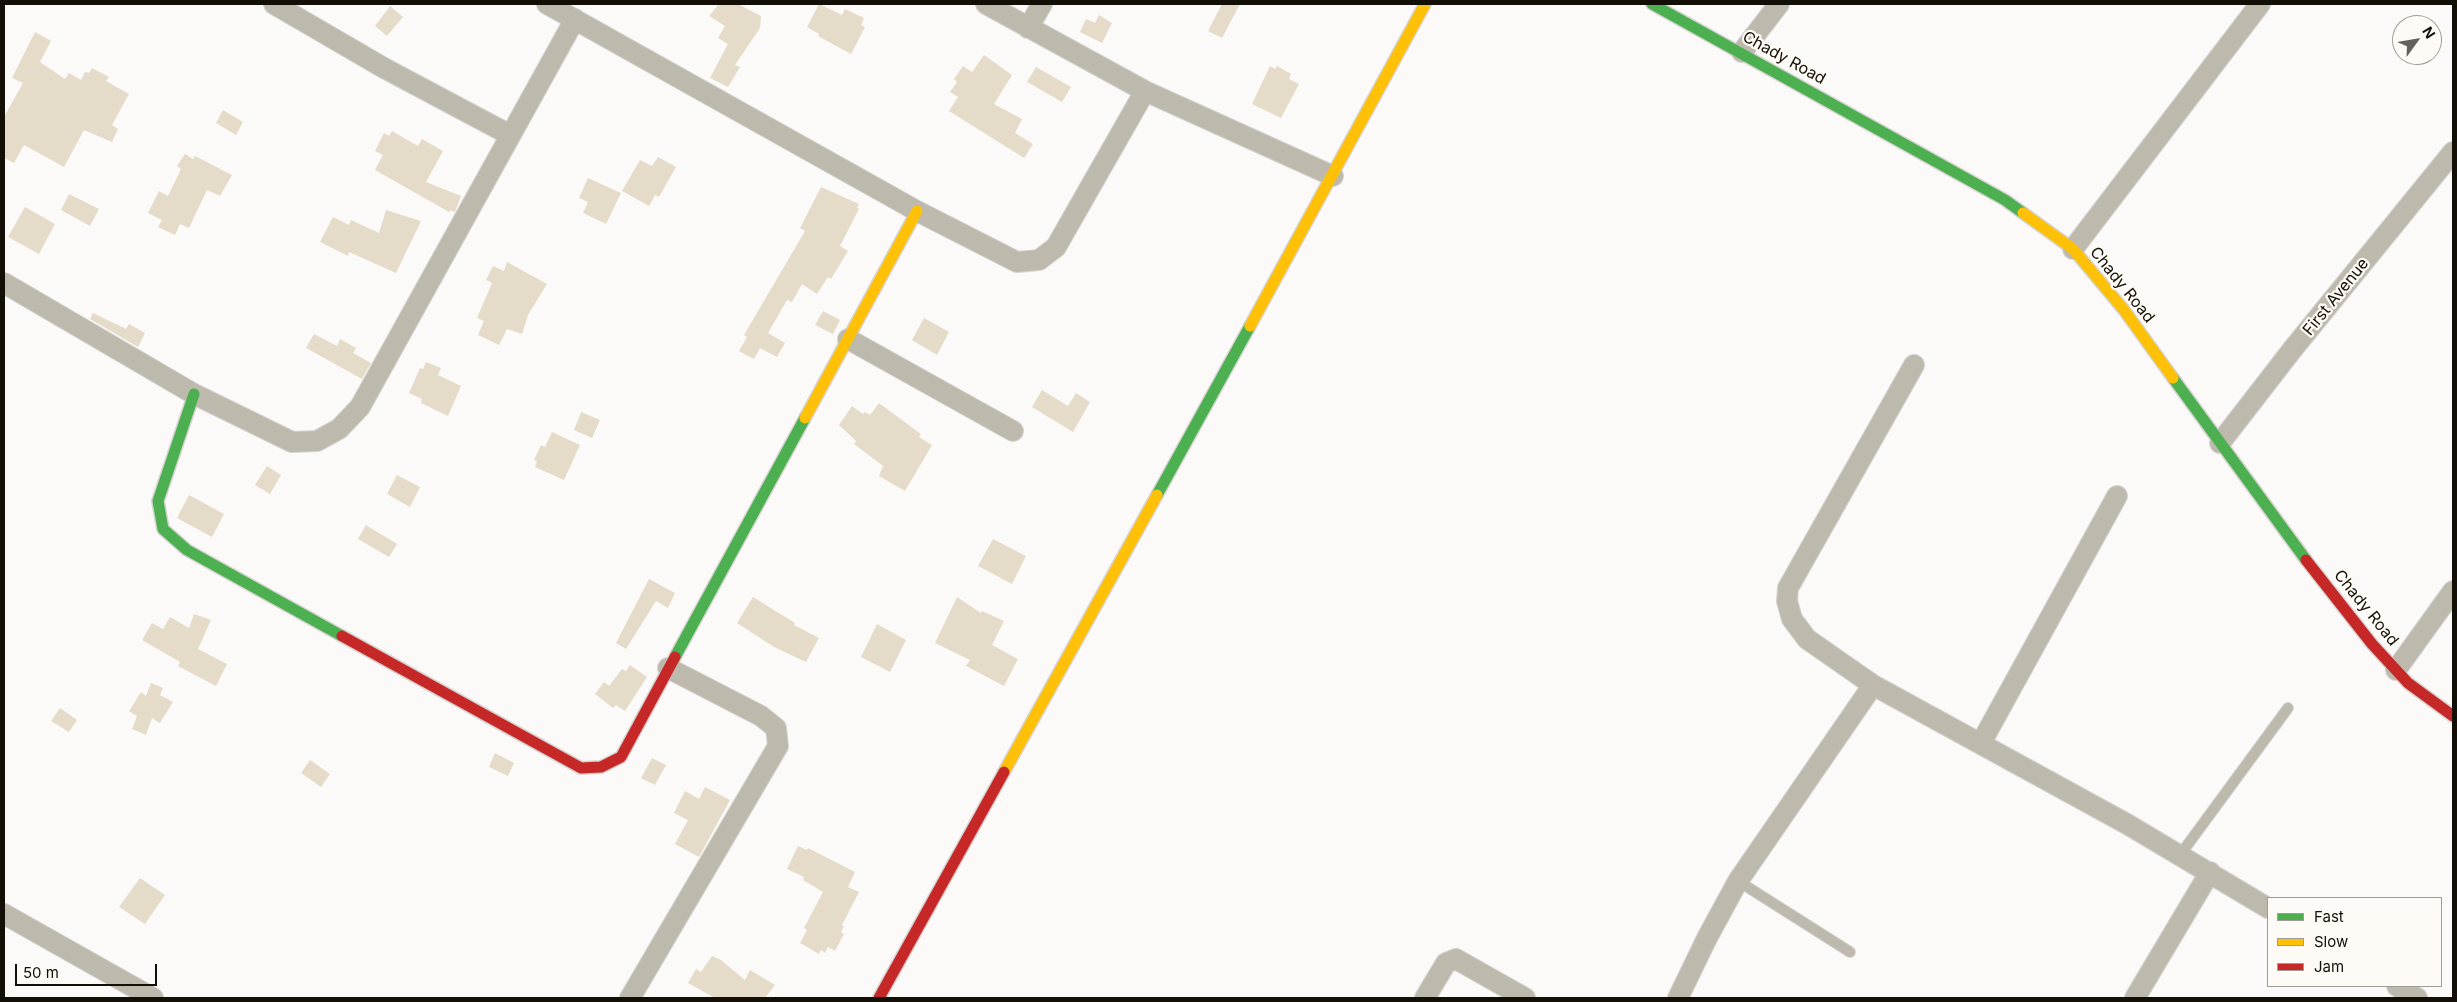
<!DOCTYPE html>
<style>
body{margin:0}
#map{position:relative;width:2457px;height:1002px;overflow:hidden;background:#fcfaf8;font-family:Inter,sans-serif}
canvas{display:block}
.frame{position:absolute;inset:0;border:5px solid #130f06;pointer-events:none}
.legend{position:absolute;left:2267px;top:897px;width:175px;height:90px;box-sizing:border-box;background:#fefbf6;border:1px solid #a09d96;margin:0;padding:6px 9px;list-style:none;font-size:15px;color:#130f06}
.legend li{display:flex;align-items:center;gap:10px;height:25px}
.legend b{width:25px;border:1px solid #a09d96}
.north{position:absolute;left:2392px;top:15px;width:50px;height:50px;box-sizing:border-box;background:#fefbf6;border:1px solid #a09d96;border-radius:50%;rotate:58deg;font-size:14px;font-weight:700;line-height:20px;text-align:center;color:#130f06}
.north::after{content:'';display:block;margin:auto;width:18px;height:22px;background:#65615b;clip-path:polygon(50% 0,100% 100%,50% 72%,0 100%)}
.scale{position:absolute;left:15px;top:964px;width:142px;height:22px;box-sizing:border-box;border:2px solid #130f06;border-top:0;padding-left:6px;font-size:15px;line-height:18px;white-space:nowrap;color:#130f06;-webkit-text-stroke:4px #fefbf6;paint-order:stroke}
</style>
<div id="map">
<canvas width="2457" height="1002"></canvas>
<div class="frame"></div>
<ul class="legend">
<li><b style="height:6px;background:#4caf50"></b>Fast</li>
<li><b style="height:6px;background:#ffc107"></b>Slow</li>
<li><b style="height:6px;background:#c62828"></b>Jam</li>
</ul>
<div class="north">N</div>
<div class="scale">50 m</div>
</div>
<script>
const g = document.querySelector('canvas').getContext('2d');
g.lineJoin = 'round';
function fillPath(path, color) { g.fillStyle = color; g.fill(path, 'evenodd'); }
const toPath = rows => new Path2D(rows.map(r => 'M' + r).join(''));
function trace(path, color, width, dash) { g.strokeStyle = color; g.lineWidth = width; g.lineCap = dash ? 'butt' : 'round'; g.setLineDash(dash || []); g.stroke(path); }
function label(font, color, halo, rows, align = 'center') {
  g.font = font + ' Inter,sans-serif'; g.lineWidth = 4.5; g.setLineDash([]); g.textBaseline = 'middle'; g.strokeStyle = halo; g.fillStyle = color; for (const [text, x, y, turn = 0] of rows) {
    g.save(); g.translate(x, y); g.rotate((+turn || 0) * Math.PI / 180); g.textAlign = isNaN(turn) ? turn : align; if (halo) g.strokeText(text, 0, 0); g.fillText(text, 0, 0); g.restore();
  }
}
const building = toPath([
 [719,4,738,4,761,16,760,28,735,65,740,67,728,87,710,78,728,44,718,38,725,26,709,16],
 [819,4,842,15,845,9,864,18,861,25,865,27,851,54,818,36,819,34,807,27],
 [1222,4,1240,4,1222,38,1208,31],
 [390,6,403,17,387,36,375,26],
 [1099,15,1112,23,1102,43,1080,32,1086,19,1095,23],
 [35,32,51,41,40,62,65,79,69,73,81,80,85,72,89,73,92,68,109,77,106,81,129,94,112,125,118,129,112,142,84,130,64,167,24,145,14,163,4,158,4,117,23,83,12,78],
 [984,55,1012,75,994,104,1022,119,1015,133,1033,144,1024,158,949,111,958,97,950,92,957,82,954,79,963,66,972,72],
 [1270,66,1275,69,1277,66,1291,74,1289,79,1299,84,1281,118,1252,104],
 [1036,67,1071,87,1062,102,1027,82],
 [223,110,243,122,236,135,216,123],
 [392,131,418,146,422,139,443,151,426,182,461,196,455,212,450,210,449,212,375,170,383,155,375,151,384,133,389,136],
 [185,154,193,159,195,156,232,175,220,196,207,190,189,228,180,224,175,235,158,227,162,220,148,213,159,191,168,196,181,169,177,166],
 [658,157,676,167,659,197,655,195,649,206,622,191,640,160,652,166],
 [588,178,621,193,606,224,583,213,588,202,579,198],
 [821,187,859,204,857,208,859,209,840,246,848,251,831,279,828,277,817,294,802,284,792,302,787,300,768,333,785,343,777,357,760,348,754,359,739,351,747,337,744,335,805,231,800,228],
 [69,194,99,209,90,226,61,210],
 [25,207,55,224,39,254,8,237],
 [386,210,421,221,396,273,349,252,348,256,320,242,333,217,349,225,351,220,379,233],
 [507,262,547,284,528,315,522,334,507,329,499,345,478,335,484,321,477,318,492,283,486,280,493,266,504,271],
 [823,311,840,320,833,334,815,325],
 [93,313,126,329,129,324,145,333,138,347,90,319],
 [924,318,949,332,937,355,912,340],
 [314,334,337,346,340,339,356,348,353,353,371,363,362,379,306,348],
 [426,362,441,368,438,375,461,386,448,416,421,403,422,399,409,393,420,368,423,369],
 [1042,390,1068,406,1076,393,1090,402,1073,432,1032,407],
 [879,403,921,434,919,437,932,445,905,491,879,476,883,466,854,444,856,441,839,425,852,406,863,414,865,412,870,415],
 [581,412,600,420,592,438,574,430],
 [552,432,580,445,564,480,535,467,537,461,534,460,541,445,545,447],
 [267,466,281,475,270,494,255,485],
 [397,475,420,487,410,507,387,494],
 [189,495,224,514,212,537,177,518],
 [366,525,397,544,389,557,358,539],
 [993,539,1026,556,1012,584,978,566],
 [649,579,675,593,668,608,656,601,626,649,616,643],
 [753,597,795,623,794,625,819,638,806,662,774,647,737,623],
 [957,597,981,613,982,611,1004,621,992,645,1018,659,1004,686,966,666,970,660,935,643],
 [194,614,211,620,198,649,227,664,216,686,178,666,180,662,142,640,152,623,163,629,170,617,189,628],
 [877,624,906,640,890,672,861,657],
 [630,665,647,677,625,711,616,705,613,708,595,694,604,682,609,686,622,669,626,671],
 [151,683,163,688,160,695,173,702,160,723,152,718,146,735,132,729,137,716,129,711,141,692,146,696],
 [60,708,77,720,69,732,51,721],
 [495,753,514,763,508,776,489,767],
 [652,758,666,765,655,785,641,778],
 [310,760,330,774,321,787,301,773],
 [705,787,730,800,699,857,675,844,688,820,674,813,685,791,699,799],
 [798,846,807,850,808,848,855,872,848,887,859,892,842,925,844,926,841,932,844,934,835,951,828,947,825,953,821,950,819,954,800,943,807,930,804,928,823,892,803,880,804,877,787,869],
 [140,878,165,895,145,924,119,907],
 [712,956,721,960,745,980,750,970,775,985,765,998,715,998,688,983,696,969,701,972]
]);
const lane = toPath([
 [2180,855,2288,708],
 [1738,881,1850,952]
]);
const street = toPath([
 [274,4,384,68,510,135],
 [547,4,917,211,1017,262,1039,260,1056,247,1145,91],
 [986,4,1145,91,1333,176],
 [1028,28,1042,4],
 [1742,52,1779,4],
 [2073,249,2260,4],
 [4,283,194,394,292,442,317,441,339,429,360,407,575,19],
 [848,339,1013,431],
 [2220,443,2292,350,2453,152],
 [2396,670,2453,591],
 [1873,685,1807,639,1792,619,1787,601,1788,588,1914,365],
 [1981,743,2117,496],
 [4,914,153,998],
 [2397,986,2417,998],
 [630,998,778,746,776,728,761,716,668,668],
 [1425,998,1446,963,1456,959,1525,998],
 [1678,998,1707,938,1738,881,1873,685,2127,824,2268,908],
 [2135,998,2210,872]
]);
const fast = toPath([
 [1652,4,2005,200,2023,213],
 [2173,378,2306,560],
 [194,394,158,501,163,529,187,550,342,636],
 [1157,495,1250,326],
 [675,657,805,418]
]);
const slow = toPath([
 [2023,213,2073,249,2124,310,2173,378],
 [1250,326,1425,4],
 [805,418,917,211],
 [1004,772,1157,495]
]);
const jam = toPath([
 [2306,560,2372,644,2408,683,2453,716],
 [342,636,581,768,601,767,621,757,675,657],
 [879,998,1004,772]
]);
const streetNames = [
 ["Chady Road",1784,58,29],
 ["Chady Road",2122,285,51],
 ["First Avenue",2336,297,-51],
 ["Chady Road",2366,608,51]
];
fillPath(building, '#e4dbc9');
trace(lane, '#d6d4d2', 12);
trace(street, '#d6d4d2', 22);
trace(fast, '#d6d4d2', 14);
trace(slow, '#d6d4d2', 14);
trace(jam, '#d6d4d2', 14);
trace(lane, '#beb9ad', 10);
trace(street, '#beb9ad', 20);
trace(fast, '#4caf50', 11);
trace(slow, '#ffc107', 11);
trace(jam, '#c62828', 11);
label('16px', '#130f06', '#fefbf6', streetNames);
</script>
